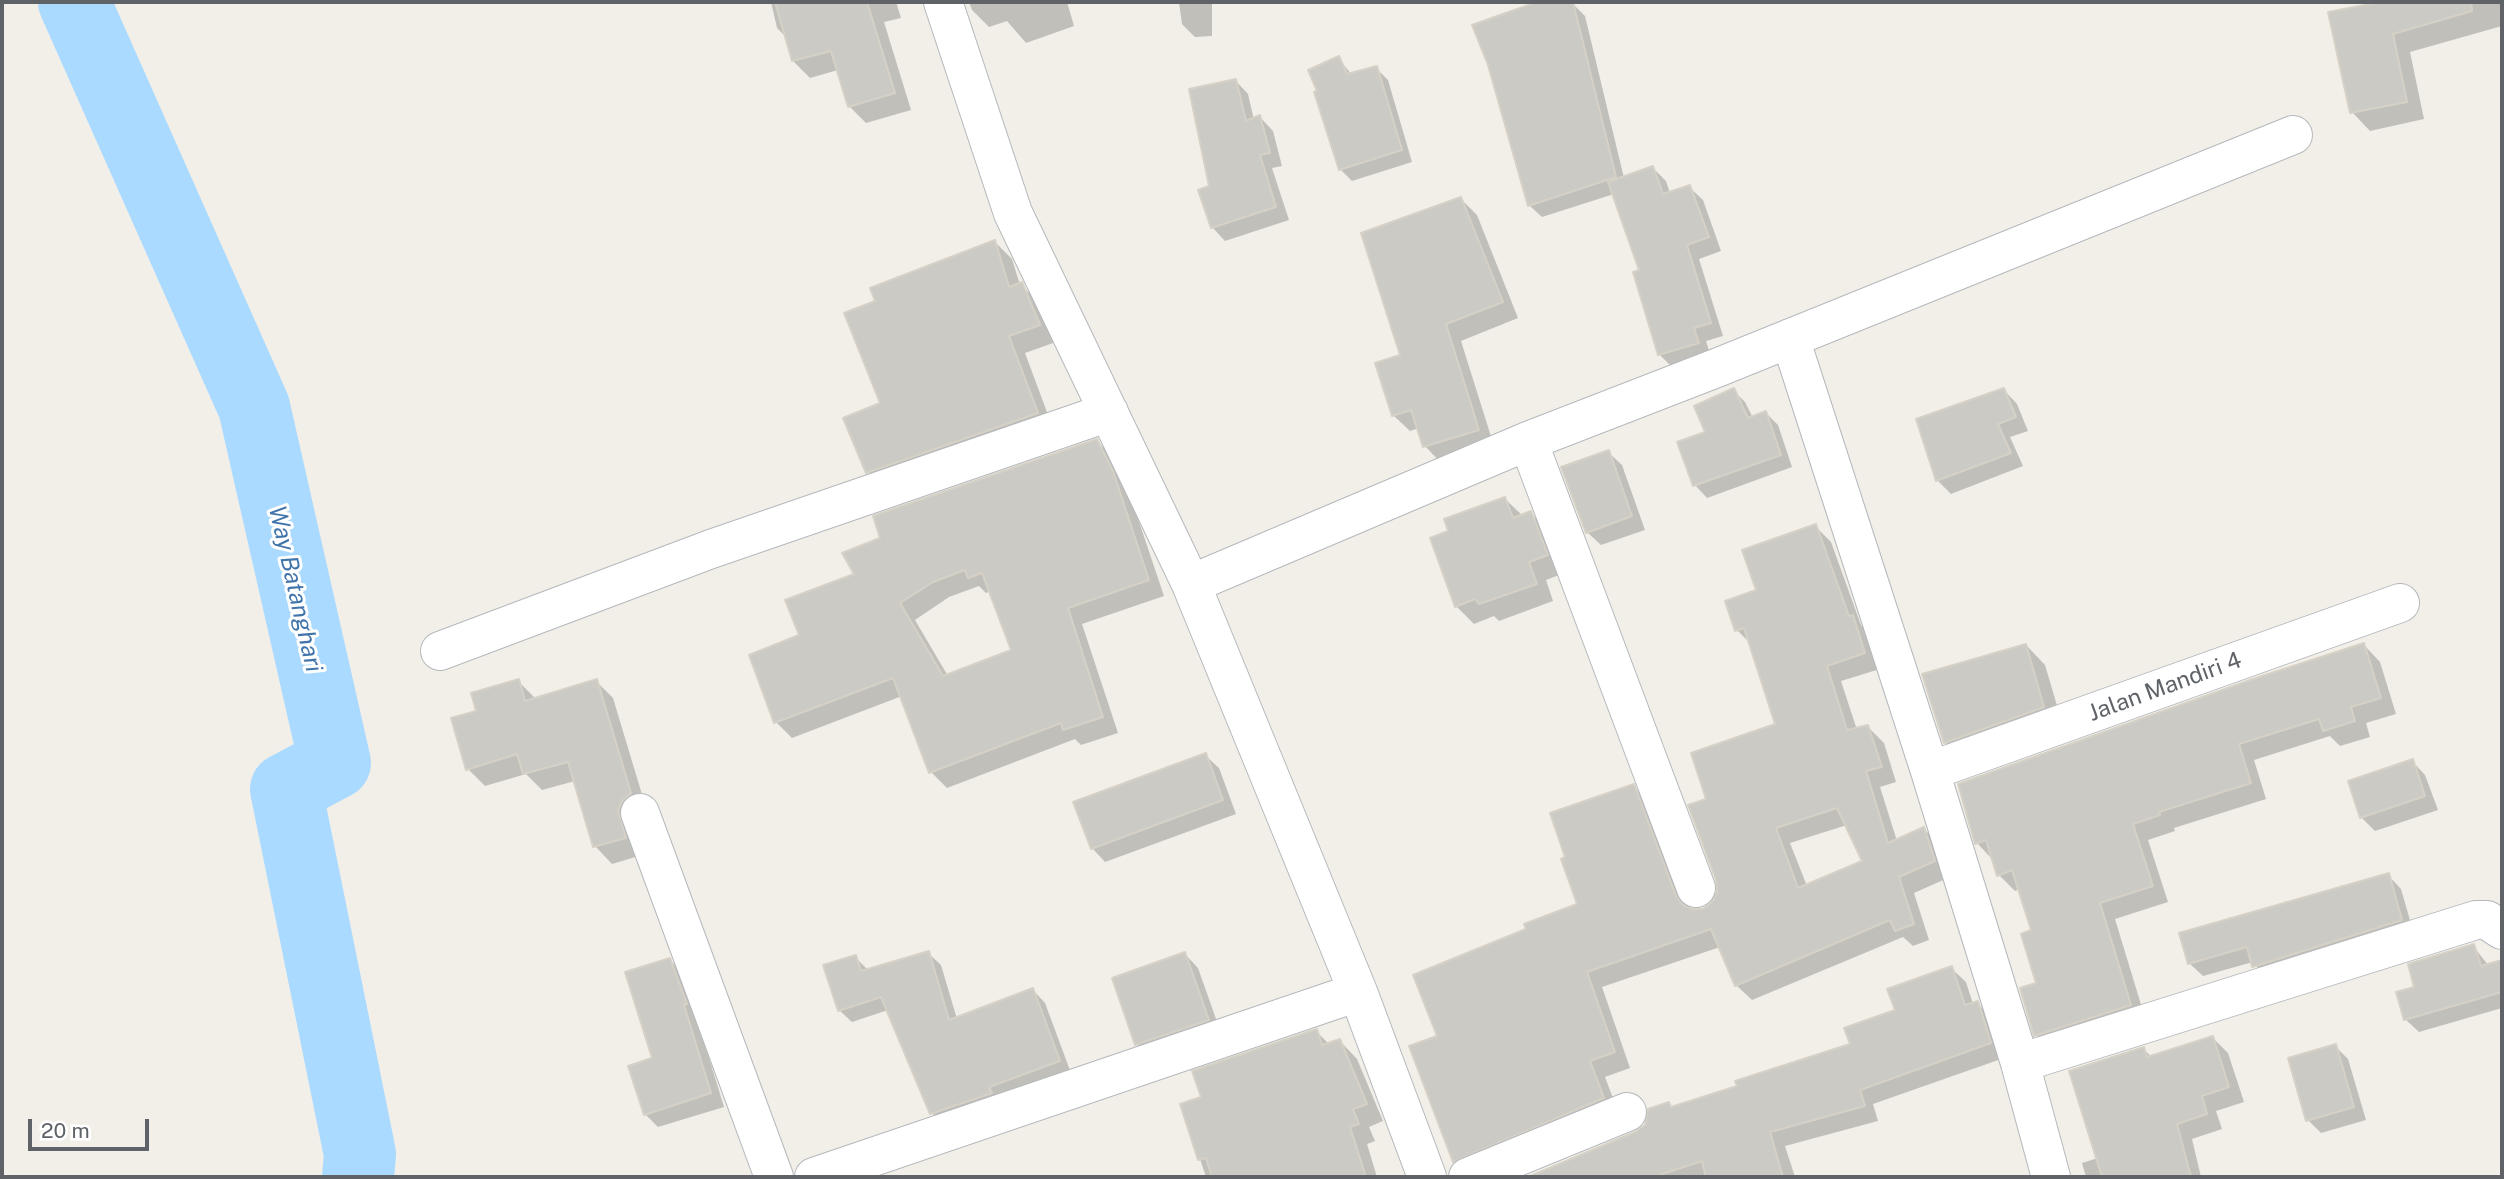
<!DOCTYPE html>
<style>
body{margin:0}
#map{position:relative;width:2504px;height:1179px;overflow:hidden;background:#f1efe8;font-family:"Public Sans",sans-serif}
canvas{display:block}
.frame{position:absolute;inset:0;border:4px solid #5f6368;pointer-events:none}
.scale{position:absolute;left:28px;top:1119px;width:121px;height:32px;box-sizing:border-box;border:4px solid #5f6368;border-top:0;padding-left:9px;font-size:21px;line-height:24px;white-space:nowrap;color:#5f6368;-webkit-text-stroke:5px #fff;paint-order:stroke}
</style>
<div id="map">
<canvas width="2504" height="1179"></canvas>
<div class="frame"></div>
<div class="scale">20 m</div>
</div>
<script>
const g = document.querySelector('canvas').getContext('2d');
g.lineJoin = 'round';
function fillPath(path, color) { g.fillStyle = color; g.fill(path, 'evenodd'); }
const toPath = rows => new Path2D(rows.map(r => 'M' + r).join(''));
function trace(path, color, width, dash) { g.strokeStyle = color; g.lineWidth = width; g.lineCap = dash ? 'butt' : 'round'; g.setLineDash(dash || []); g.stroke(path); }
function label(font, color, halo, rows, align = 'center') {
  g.font = font + ' "Public Sans",sans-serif'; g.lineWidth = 6; g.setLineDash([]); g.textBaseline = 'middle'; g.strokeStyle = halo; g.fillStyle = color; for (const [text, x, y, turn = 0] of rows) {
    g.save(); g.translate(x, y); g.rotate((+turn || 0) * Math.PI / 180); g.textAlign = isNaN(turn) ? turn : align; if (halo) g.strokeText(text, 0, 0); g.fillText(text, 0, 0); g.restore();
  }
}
const shadow = toPath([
 [771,2,896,2,901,18,884,22,911,110,866,123,849,106,838,70,810,78,793,61,787,38,777,28],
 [969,2,1067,2,1074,26,1026,43,1007,21,989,27,972,10],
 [1179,2,1212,2,1212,36,1195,37,1182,24],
 [1542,2,1552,2,1559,8,1573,4,1585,16,1624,178,1653,168,1666,181,1670,193,1689,187,1703,200,1721,251,1699,259,1723,336,1706,341,1711,357,1673,368,1659,354,1641,271,1614,194,1542,217,1529,205,1490,65,1475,26],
 [2384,2,2502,2,2502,26,2410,52,2424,119,2370,131,2352,112],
 [1338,58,1352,75,1376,68,1388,80,1412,162,1352,181,1340,169],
 [1235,80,1248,94,1254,120,1260,117,1273,131,1282,166,1272,168,1289,220,1225,241,1212,227,1211,187],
 [1461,199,1477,215,1518,318,1461,341,1494,446,1441,463,1425,446,1419,428,1410,431,1393,415,1403,356],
 [995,242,1012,259,1020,285,1039,301,1056,342,1025,353,1054,431,885,489,867,472,882,404,877,302],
 [1733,390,1745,402,1753,418,1766,413,1778,425,1792,467,1707,498,1695,485],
 [2004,390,2017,404,2028,431,2010,437,2023,466,1951,494,1938,481,1918,420],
 [1097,441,1113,457,1128,489,1164,596,1082,624,1118,733,1081,745,1075,739,947,788,931,772,902,696,792,738,776,722,801,636,856,575,882,539],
 [979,586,986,593,991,591,1013,651,948,676,915,620,949,597],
 [1608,452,1622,465,1645,530,1601,545,1587,532],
 [1505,499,1523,516,1531,513,1548,531,1564,573,1546,580,1553,601,1499,621,1494,616,1474,624,1456,606,1450,532],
 [1815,526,1831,542,1861,625,1869,633,1880,669,1841,681,1857,730,1868,727,1884,743,1896,782,1880,787,1897,841,1924,829,1940,845,1950,877,1914,893,1929,940,1913,946,1903,937,1752,1000,1736,985,1720,947,1602,987,1630,1068,1605,1077,1619,1114,1471,1176,1455,1161,1440,1037,1528,930,1579,905,1633,786,1649,802,1690,910,1705,910,1715,902,1719,891,1709,800,1777,725,1751,644,1737,630,1758,591],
 [1847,825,1864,862,1807,886,1790,843],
 [2026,645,2045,665,2063,726,1965,762,1945,742],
 [2364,645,2380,662,2396,714,2366,723,2370,737,2340,746,2330,736,2254,760,2266,799,2174,828,2175,831,2148,840,2168,902,2115,919,2146,1021,2052,1051,2036,1035,2038,984,2034,931,2020,889,2015,891,1999,875,1993,860,1977,843,1960,785],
 [518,681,536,699,596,681,613,698,647,811,642,855,612,864,595,846,575,781,542,790,526,774,485,786,468,769,478,712],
 [1205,755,1219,768,1236,814,1105,862,1092,848],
 [2412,761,2425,775,2438,810,2375,831,2361,817],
 [2388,875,2401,889,2414,934,2267,980,2253,962,2203,976,2189,963],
 [2473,946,2489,966,2500,962,2502,965,2502,1008,2419,1032,2405,1019],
 [928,953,941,965,957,1019,1033,990,1045,1003,1071,1073,944,1126,932,1113,888,1010,852,1022,839,1010,855,957,868,970],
 [1185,954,1198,968,1221,1033,1150,1057,1137,1044],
 [670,960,683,973,724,1107,658,1127,645,1114],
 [1951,968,1966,982,1973,1004,1977,1003,1992,1017,2004,1058,1873,1104,1878,1121,1785,1146,1795,1177,1530,1177,1636,1134,1668,1104,1673,1109,1739,1088,1852,1045],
 [1316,1031,1330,1045,1340,1041,1357,1059,1383,1121,1369,1127,1375,1141,1367,1144,1377,1177,1206,1177,1182,1105,1203,1098],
 [2213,1038,2228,1053,2244,1102,2216,1111,2222,1129,2192,1139,2201,1177,2086,1177,2082,1163,2098,1158,2143,1049,2152,1057],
 [2335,1046,2348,1059,2366,1120,2321,1133,2308,1120]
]);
const river = toPath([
 [74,2,254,407,335,763,286,789,360,1154,358,1177]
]);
const building = toPath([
 [775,2,867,2,895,93,848,107,831,51,792,61,775,2],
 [1537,2,1573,2,1616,177,1528,206,1488,65,1472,25,1537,2],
 [2381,2,2471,2,2472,11,2393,34,2407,102,2350,113,2328,12,2381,2],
 [1339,56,1347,74,1377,66,1402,150,1339,170,1314,92,1317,91,1308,70,1339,56],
 [1236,79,1246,121,1260,115,1270,153,1260,155,1276,207,1211,228,1198,190,1209,186,1189,89,1236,79],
 [1653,166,1663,194,1690,185,1709,237,1687,245,1711,323,1694,328,1699,343,1658,355,1633,272,1639,270,1608,182,1653,166],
 [1461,197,1503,302,1446,324,1479,430,1423,447,1411,410,1392,416,1375,363,1400,355,1361,233,1461,197],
 [995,240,1009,287,1022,282,1040,325,1009,336,1038,413,866,473,843,418,880,403,844,313,875,301,870,288,995,240],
 [1734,388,1748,418,1766,411,1781,455,1693,486,1677,442,1705,432,1694,406,1734,388],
 [2004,388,2016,417,1998,424,2011,453,1936,481,1916,419,2004,388],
 [1097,439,1113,471,1149,580,1068,608,1103,717,1063,730,1061,723,929,773,893,678,774,723,749,655,799,635,785,600,854,574,842,553,880,538,873,516,1097,439],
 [965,570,968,578,982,573,1011,650,943,676,900,603,933,582,965,570],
 [1609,450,1632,516,1586,533,1561,467,1609,450],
 [1505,497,1513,518,1531,511,1548,555,1529,562,1537,584,1479,604,1475,599,1455,607,1430,538,1448,531,1444,519,1505,497],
 [1816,524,1849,616,1853,615,1865,653,1827,666,1847,730,1868,725,1882,767,1866,771,1888,843,1924,827,1935,861,1899,877,1914,924,1895,931,1890,920,1735,986,1711,929,1587,972,1615,1052,1590,1061,1604,1098,1453,1162,1409,1046,1437,1036,1413,975,1526,929,1524,924,1577,904,1561,859,1565,857,1550,813,1634,784,1676,896,1682,904,1692,909,1703,909,1712,902,1717,892,1716,880,1688,805,1706,799,1691,753,1775,724,1744,628,1735,631,1725,601,1756,590,1742,550,1816,524],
 [1837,808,1862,861,1798,888,1776,828,1837,808],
 [2364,643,2381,698,2351,707,2355,721,2323,731,2319,719,2239,744,2251,783,2159,812,2160,815,2133,824,2153,886,2100,903,2131,1005,2034,1036,2020,988,2036,983,2021,934,2031,930,2012,870,1997,876,1986,840,1975,844,1958,784,2253,679,2364,643],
 [2026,644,2044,707,1944,743,1922,674,2026,644],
 [519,679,525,701,597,679,631,793,623,800,618,810,626,838,593,847,568,762,523,774,517,754,466,770,451,718,476,711,471,693,519,679],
 [1206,753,1223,800,1091,849,1073,802,1206,753],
 [2413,759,2425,796,2360,818,2348,781,2413,759],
 [2389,873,2402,920,2252,967,2247,947,2188,964,2179,933,2389,873],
 [2474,944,2481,966,2502,960,2502,992,2404,1020,2396,992,2414,987,2408,964,2474,944],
 [929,951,949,1020,1033,988,1060,1061,989,1087,992,1093,930,1114,881,997,838,1011,823,965,856,955,861,971,929,951],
 [1185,952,1209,1020,1135,1045,1112,978,1185,952],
 [670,958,687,1004,684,1005,711,1093,644,1115,628,1066,652,1058,625,972,670,958],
 [1952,966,1965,1005,1978,1001,1991,1043,1860,1090,1865,1106,1770,1132,1783,1177,1706,1177,1702,1161,1653,1177,1528,1177,1635,1132,1645,1125,1648,1109,1669,1102,1671,1107,1737,1086,1735,1081,1850,1044,1844,1028,1895,1010,1887,989,1952,966],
 [1317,1029,1322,1045,1340,1039,1367,1104,1353,1109,1359,1124,1350,1127,1366,1177,1212,1177,1206,1158,1198,1160,1180,1104,1201,1097,1192,1071,1317,1029],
 [2213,1036,2229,1087,2202,1096,2207,1114,2177,1124,2191,1177,2102,1177,2069,1071,2144,1047,2147,1057,2213,1036],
 [2336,1044,2354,1107,2306,1121,2288,1058,2336,1044]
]);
const street = toPath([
 [943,2,1013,213,1191,584,1358,992,1427,1177],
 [1790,338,1930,771,2020,1063,2051,1177],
 [1528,441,1696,888],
 [1191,584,1528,441,1719,367,2293,135],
 [440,651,711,549,1109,412],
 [1930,771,2400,603],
 [640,813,774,1177],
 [2020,1063,2476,920,2487,920,2502,930],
 [814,1177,1358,992],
 [1468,1177,1627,1112]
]);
const streetNames = [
 ["Jalan Mandiri 4",2165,687,-20]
];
const waterNames = [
 ["Way Batanghari",295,589,77]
];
fillPath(shadow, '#0003');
trace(river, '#aadaff', 72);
fillPath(building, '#cccac5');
trace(building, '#d6d1c6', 2);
trace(street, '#b5b8bc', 40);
trace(street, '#fff', 38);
label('23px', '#5f6368', '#fff', streetNames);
label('italic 24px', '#4174aa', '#fff', waterNames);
</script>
